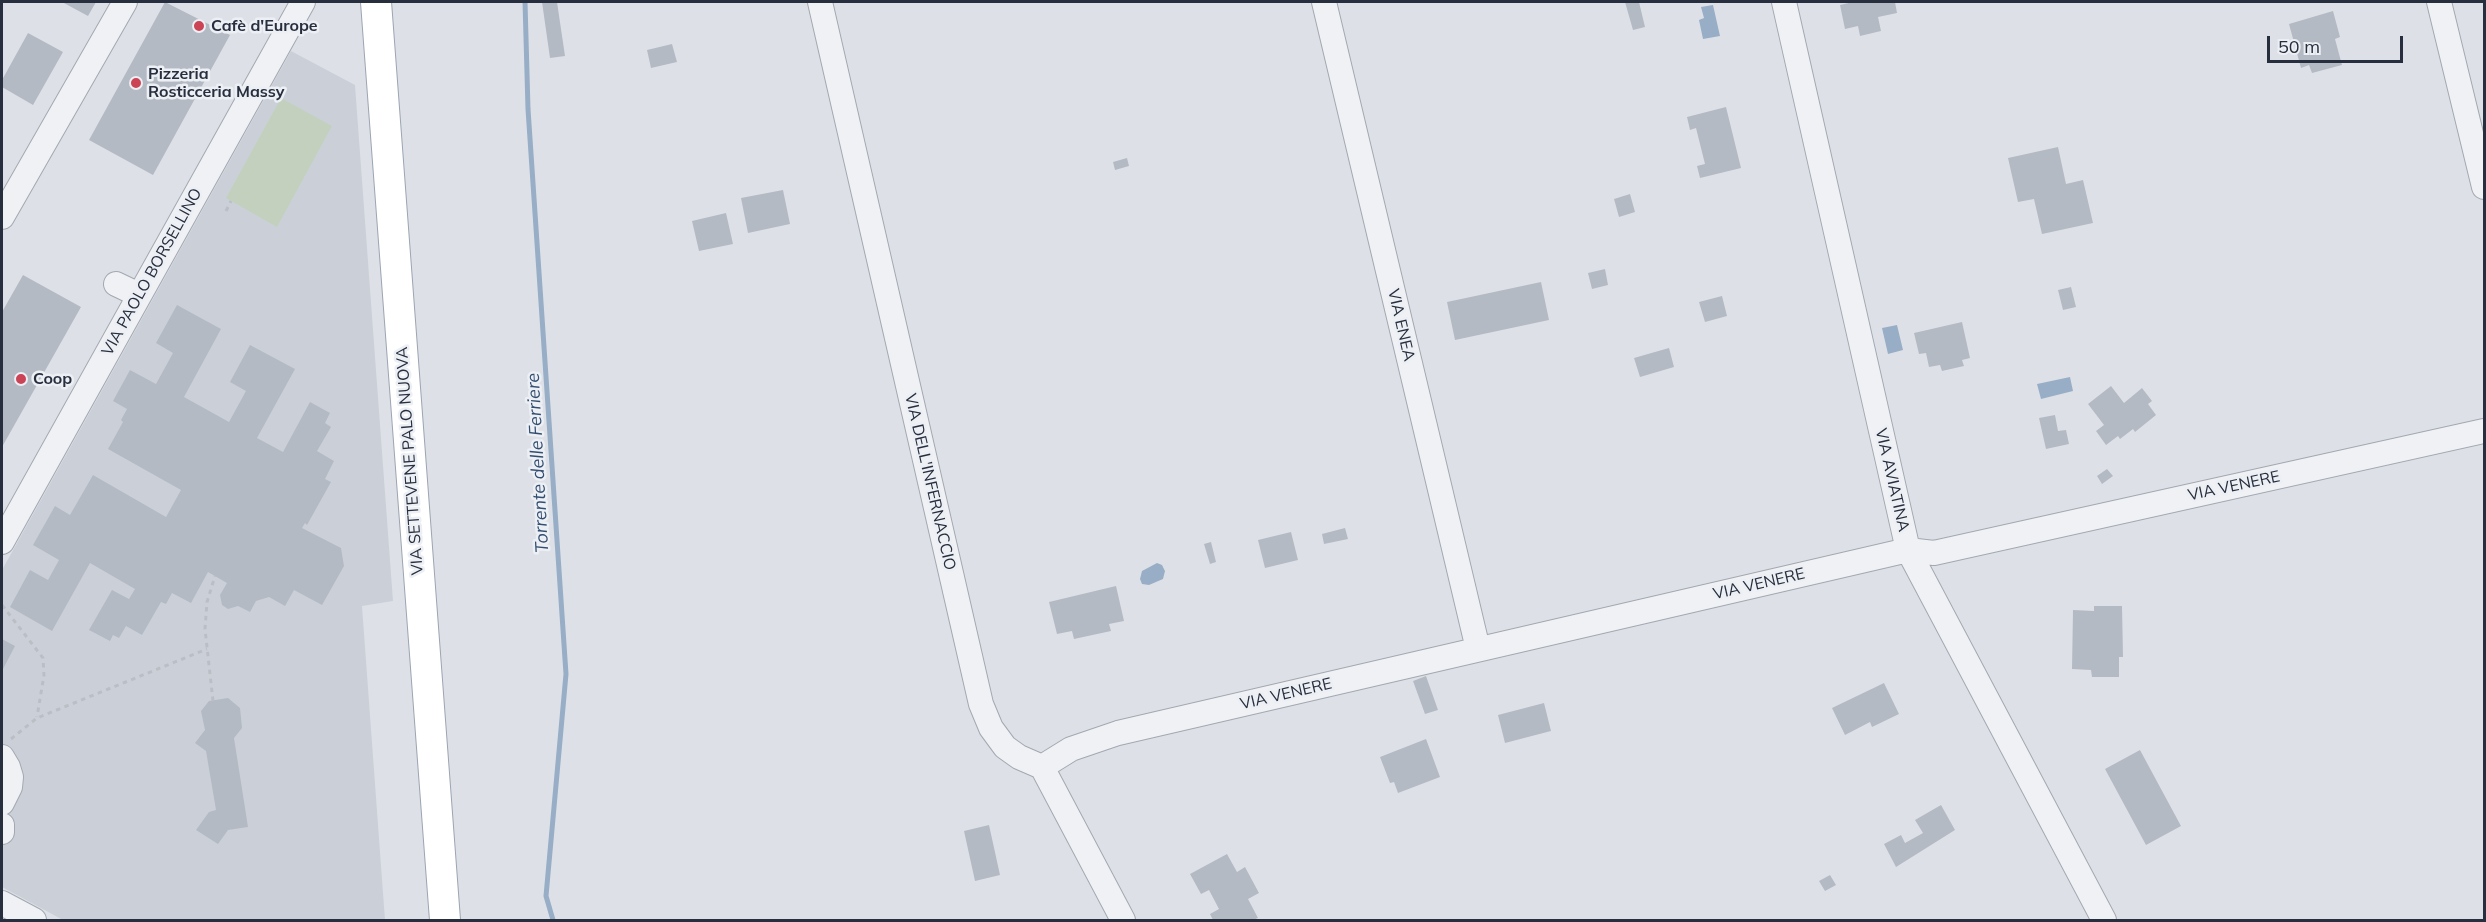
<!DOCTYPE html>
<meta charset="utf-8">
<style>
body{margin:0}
#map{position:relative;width:2486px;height:922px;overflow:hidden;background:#dde1e7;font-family:Mulish,sans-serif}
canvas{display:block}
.frame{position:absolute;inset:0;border:3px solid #272e3d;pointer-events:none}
.scale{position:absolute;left:2267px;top:36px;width:136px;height:27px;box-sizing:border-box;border:3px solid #272e3d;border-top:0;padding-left:8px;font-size:18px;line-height:21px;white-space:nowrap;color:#272e3d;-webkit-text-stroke:4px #eceff4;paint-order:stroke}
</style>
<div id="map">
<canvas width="2486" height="922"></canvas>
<div class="frame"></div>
<div class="scale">50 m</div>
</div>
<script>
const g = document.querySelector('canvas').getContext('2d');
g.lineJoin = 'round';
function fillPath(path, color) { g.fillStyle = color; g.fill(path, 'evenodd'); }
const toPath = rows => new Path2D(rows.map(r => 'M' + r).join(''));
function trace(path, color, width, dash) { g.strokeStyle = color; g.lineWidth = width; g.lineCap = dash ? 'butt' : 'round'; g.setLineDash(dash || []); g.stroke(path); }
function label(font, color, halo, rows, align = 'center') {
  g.font = font + ' Mulish,sans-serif'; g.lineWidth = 5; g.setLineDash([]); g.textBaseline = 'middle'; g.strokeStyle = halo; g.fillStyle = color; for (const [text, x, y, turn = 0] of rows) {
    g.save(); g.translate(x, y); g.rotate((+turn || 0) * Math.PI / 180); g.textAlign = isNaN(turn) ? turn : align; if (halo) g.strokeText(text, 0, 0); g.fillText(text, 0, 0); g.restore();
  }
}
const built = toPath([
 [291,51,355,85,393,601,362,606,385,920,63,920,2,887,2,570]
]);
const green = toPath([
 [281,98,332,126,277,227,226,198]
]);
const water = toPath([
 [1713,5,1720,36,1703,39,1699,20,1704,18,1701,7],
 [1897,325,1903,350,1888,354,1882,328],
 [2070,377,2073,391,2041,399,2037,384],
 [1157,563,1162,565,1165,571,1163,579,1149,585,1142,584,1140,579,1142,571]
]);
const stream = toPath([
 [525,2,528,109,566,674,546,896,553,920]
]);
const building = toPath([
 [62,2,96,2,88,16],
 [165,2,230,35,153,175,89,140],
 [542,2,557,2,565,56,550,58],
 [1625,2,1639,2,1645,27,1633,30],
 [1853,2,1895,2,1897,13,1878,17,1881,31,1860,36,1858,26,1845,29,1840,5],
 [2333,11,2340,37,2335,39,2342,65,2312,73,2309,65,2301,68,2289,24],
 [28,33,63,52,33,105,2,87,2,80],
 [672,44,677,62,651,68,647,50],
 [1726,107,1741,168,1700,178,1697,166,1705,164,1696,128,1690,130,1687,117],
 [2058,147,2066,184,2083,180,2093,223,2042,234,2034,199,2018,202,2008,158],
 [1127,158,1129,166,1115,170,1113,162],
 [783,190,790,224,748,233,741,198],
 [1630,194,1635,212,1619,217,1614,199],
 [726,213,733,244,699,251,692,221],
 [1605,269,1608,285,1592,289,1588,273],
 [23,275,81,307,2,447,2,312],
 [1541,282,1549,320,1455,340,1447,302],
 [2071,287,2076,307,2063,310,2058,290],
 [1722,296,1727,316,1705,322,1699,302],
 [177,305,221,329,184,397,229,422,246,391,230,382,250,345,295,369,257,438,283,452,310,402,330,413,325,423,331,427,317,451,334,461,325,479,331,482,307,525,305,523,302,528,341,548,344,566,322,605,294,590,285,606,269,597,256,601,250,612,238,606,228,609,222,605,220,595,227,583,208,572,191,603,172,593,166,604,161,602,142,635,126,626,119,638,113,635,110,641,89,630,112,590,129,599,135,589,90,563,52,631,10,607,30,570,48,580,59,560,33,545,55,506,70,515,93,475,166,517,181,490,108,449,123,422,121,420,127,409,113,401,130,370,156,384,173,353,156,343],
 [1962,322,1970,358,1962,360,1964,366,1942,371,1940,365,1929,367,1926,353,1919,354,1914,333],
 [1669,348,1674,367,1640,377,1634,358],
 [2111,386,2124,403,2142,388,2152,401,2148,404,2156,415,2135,432,2133,429,2120,439,2118,436,2106,445,2096,431,2104,425,2088,404],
 [2055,415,2058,431,2066,430,2069,444,2046,449,2039,418],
 [2107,469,2113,476,2102,484,2097,476],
 [1345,528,1348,539,1324,544,1322,534],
 [1291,532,1298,560,1265,568,1258,540],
 [1211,542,1216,562,1210,564,1204,544],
 [1116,586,1124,621,1109,624,1111,631,1074,639,1072,631,1057,634,1049,602],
 [2094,606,2122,606,2123,657,2119,657,2119,677,2092,677,2091,670,2072,669,2073,610,2094,611],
 [2,639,15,646,2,671],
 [1426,676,1438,710,1425,714,1413,681],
 [1884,683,1899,714,1872,727,1870,722,1845,735,1832,708],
 [228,698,240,708,242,728,234,738,248,827,228,830,218,844,196,830,209,812,216,810,206,751,195,743,205,730,201,711,209,701],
 [1544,703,1551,731,1505,743,1498,715],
 [1426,739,1440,777,1398,793,1394,782,1390,783,1380,757],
 [2140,750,2181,826,2146,845,2105,769],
 [1941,805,1955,830,1896,867,1884,844,1901,835,1905,843,1923,833,1915,820],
 [989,825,1000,875,975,881,964,831],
 [1227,854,1237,872,1245,867,1259,893,1248,899,1258,918,1253,920,1213,920,1210,914,1219,909,1209,890,1201,894,1190,874],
 [1830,875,1836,885,1825,891,1819,881]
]);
const path = toPath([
 [226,211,231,201],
 [2,605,43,658,44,675,37,717],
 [213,701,205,629,207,602,215,576],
 [11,739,37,718,207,649]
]);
const minor = toPath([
 [820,2,981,704,991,728,1005,747,1019,757,1042,767,1123,920],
 [1324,2,1478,649],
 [1784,2,1908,550,2104,920],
 [2439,2,2484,187],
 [2,217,125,2],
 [116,284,139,295],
 [2,542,303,2],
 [2,757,8,767,11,777,10,787,2,803],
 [1042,767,1071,749,1118,733,1908,550,1934,553,2484,431],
 [2,825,2,832],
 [2,903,34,920]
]);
const major = toPath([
 [376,2,445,920]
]);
const markers = [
 [199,26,6,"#cb4355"],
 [136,83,6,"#cb4355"],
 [21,379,6,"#cb4355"]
];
const poiNames = [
 ["Cafè d'Europe",211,26],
 ["Pizzeria",148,74],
 ["Rosticceria Massy",148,92],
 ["Coop",33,379]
];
const streetNames = [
 ["VIA PAOLO BORSELLINO",152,272,-61],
 ["VIA ENEA",1401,325,77],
 ["VIA SETTEVENE PALO NUOVA",410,461,-94],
 ["VIA AVIATINA",1892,480,77],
 ["VIA DELL'INFERNACCIO",930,482,77],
 ["VIA VENERE",2234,486,-12],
 ["VIA VENERE",1759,584,-13],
 ["VIA VENERE",1286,694,-13]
];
const waterNames = [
 ["Torrente delle Ferriere",538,463,-93]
];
fillPath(built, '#cbd0d8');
fillPath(green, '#c3d0be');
fillPath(water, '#98aec6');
trace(stream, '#98aec6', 5);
fillPath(building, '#b4bac3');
trace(minor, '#a3a8b1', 26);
trace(major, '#9da5b2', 32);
trace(path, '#bcbec5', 3, [4.5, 4.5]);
trace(minor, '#f0f1f5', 24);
trace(major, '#fff', 30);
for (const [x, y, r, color] of markers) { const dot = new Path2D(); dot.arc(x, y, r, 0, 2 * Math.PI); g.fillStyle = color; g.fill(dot); trace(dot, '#eceff4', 2); }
label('bold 16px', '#272e3d', '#eceff4', poiNames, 'left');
label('16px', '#272e3d', '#eceff4', streetNames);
label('italic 18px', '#324d70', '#eceff4', waterNames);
</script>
